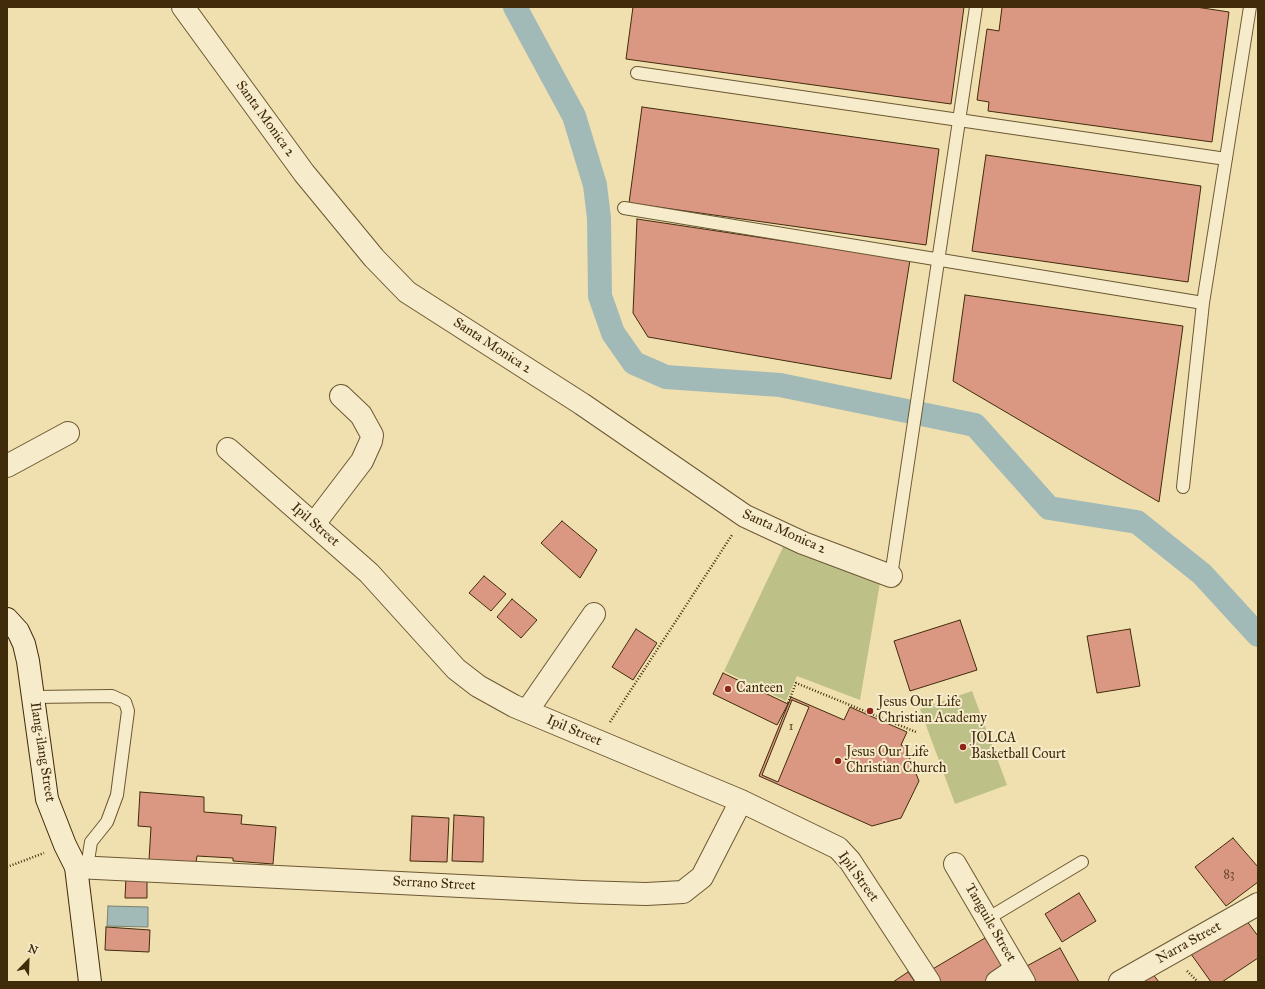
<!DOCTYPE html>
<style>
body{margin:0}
#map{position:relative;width:1265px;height:989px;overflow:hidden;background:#f1e0af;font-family:"IM FELL Great Primer",serif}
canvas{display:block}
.frame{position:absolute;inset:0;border:8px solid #402b0a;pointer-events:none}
.north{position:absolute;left:8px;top:941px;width:40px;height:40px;-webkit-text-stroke:3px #f6ebcb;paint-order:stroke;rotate:23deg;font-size:11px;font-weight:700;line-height:16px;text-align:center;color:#402b0a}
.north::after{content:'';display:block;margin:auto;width:14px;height:18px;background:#402b0a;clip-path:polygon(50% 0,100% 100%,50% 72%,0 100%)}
</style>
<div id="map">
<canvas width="1265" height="989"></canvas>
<div class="frame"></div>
<div class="north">N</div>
</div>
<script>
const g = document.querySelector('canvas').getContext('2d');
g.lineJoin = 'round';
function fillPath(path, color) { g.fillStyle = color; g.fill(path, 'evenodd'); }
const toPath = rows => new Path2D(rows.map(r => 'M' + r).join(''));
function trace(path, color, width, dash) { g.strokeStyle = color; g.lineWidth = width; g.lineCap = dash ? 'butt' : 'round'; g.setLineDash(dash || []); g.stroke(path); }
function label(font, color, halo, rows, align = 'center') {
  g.font = font + ' "IM FELL Great Primer",serif'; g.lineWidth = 4; g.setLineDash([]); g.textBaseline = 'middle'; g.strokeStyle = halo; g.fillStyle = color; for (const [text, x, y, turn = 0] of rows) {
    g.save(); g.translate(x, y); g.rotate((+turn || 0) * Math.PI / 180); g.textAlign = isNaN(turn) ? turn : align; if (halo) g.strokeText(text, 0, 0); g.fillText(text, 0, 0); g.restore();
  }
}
const green = toPath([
 [785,543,880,583,860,700,797,676,786,701,724,671],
 [972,691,1007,785,955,804,920,709]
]);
const water = toPath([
 [108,906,148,907,148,927,107,926,108,906]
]);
const canal = toPath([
 [515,7,574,116,595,185,599,218,600,296,613,333,634,363,666,377,780,385,975,425,1049,508,1137,522,1202,574,1258,635]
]);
const building = toPath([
 [633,7,964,7,951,104,626,59,633,7],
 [1002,7,1196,7,1229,12,1212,142,988,111,989,102,977,100,987,29,999,31,1002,7],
 [642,107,939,149,926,245,629,203,642,107],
 [986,155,1201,186,1188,282,972,251,986,155],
 [637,219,910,260,891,379,648,337,633,313,637,219],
 [965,295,1183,326,1159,502,953,381,965,295],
 [562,521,597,550,580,578,541,543,562,521],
 [484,576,506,594,491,611,469,593,484,576],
 [512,599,537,620,521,638,497,617,512,599],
 [960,620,977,670,910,691,894,641,960,620],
 [636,629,657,643,633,680,612,667,636,629],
 [1130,629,1140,686,1097,693,1087,636,1130,629],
 [723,673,788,704,777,725,713,694,723,673],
 [791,697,844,720,850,707,907,732,901,745,905,747,919,781,901,818,872,826,759,776,791,697],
 [792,700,809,707,778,782,762,775,792,700],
 [140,792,204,797,204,812,242,815,241,824,276,827,273,864,233,861,233,858,197,856,196,863,149,860,151,827,138,826,140,792],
 [454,815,484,817,483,862,452,861,454,815],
 [412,816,449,818,447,862,410,861,412,816],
 [1233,838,1258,867,1258,882,1226,906,1195,867,1233,838],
 [126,877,147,877,147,898,125,898,126,877],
 [1079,893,1096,921,1062,942,1045,914,1079,893],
 [1246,920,1258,936,1258,958,1222,982,1211,982,1191,954,1246,920],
 [106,927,150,930,149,952,105,950,106,927],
 [985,938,1005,971,985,982,938,982,931,970,985,938],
 [1060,948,1079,982,1033,982,1025,967,1060,948],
 [908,972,915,982,893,982,908,972],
 [1152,973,1159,982,1136,982,1152,973]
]);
const path = toPath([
 [788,703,796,683,916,732],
 [610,722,732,535],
 [7,867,44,853],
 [1187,971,1198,982]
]);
const lane = toPath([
 [637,73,1226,159],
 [624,208,1203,303],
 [1183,487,1203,303,1250,7],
 [891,576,976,7],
 [33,697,112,696,125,702,128,711,117,795,107,822,91,842,87,867],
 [987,919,1082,862]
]);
const street = toPath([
 [183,7,304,173,374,258,407,292,582,404,745,516,803,543,891,576],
 [228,449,369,573,456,669,478,686,514,706,741,801,838,848,850,861,929,982],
 [7,466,68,433],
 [314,524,362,461,371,441,372,435,361,415,341,396],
 [527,711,594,614],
 [955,864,1024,982],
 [76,867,582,892,646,894,683,892,702,877,741,801],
 [997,982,1016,969],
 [1120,982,1258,904]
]);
const secondary = toPath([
 [7,619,18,631,24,644,28,661,47,799,65,845,76,867,90,982]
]);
const markers = [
 [728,689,4,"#8f2418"],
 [870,711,4,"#8f2418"],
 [963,747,4,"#8f2418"],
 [838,761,4,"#8f2418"]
];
const numberNames = [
 ["1",791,727],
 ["83",1229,875]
];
const streetNames = [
 ["Santa Monica 2",265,119,54],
 ["Santa Monica 2",492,346,33],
 ["Ipil Street",315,525,41],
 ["Santa Monica 2",784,532,24],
 ["Ipil Street",574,731,23],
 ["Ilang-ilang Street",42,752,81],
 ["Ipil Street",858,877,54],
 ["Serrano Street",434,884,3],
 ["Tanguile Street",990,923,60],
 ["Narra Street",1189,943,-29]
];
const poiNames = [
 ["Canteen",736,689],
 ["Jesus Our Life",878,703],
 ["Christian Academy",878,719],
 ["JOLCA",971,739],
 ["Basketball Court",971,755],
 ["Jesus Our Life",846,753],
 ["Christian Church",846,769]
];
fillPath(green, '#bec187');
fillPath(water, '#a1bab7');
trace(water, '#7a8172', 1);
trace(canal, '#a1bab7', 24);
fillPath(building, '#da9883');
trace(building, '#402b0a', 1);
trace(lane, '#6c5833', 14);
trace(street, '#6c5833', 24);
trace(secondary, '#402b0a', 24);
trace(path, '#402b0a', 2.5, [1, 2]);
trace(lane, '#f6ebcb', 12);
trace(street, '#f6ebcb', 22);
trace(secondary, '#f6ebcb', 22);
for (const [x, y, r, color] of markers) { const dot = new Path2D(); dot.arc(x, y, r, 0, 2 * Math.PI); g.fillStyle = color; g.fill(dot); trace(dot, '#f6ebcb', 1.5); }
label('12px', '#664628', null, numberNames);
label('14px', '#402b0a', '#f6ebcb', streetNames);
label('14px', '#402b0a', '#f6ebcb', poiNames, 'left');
</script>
